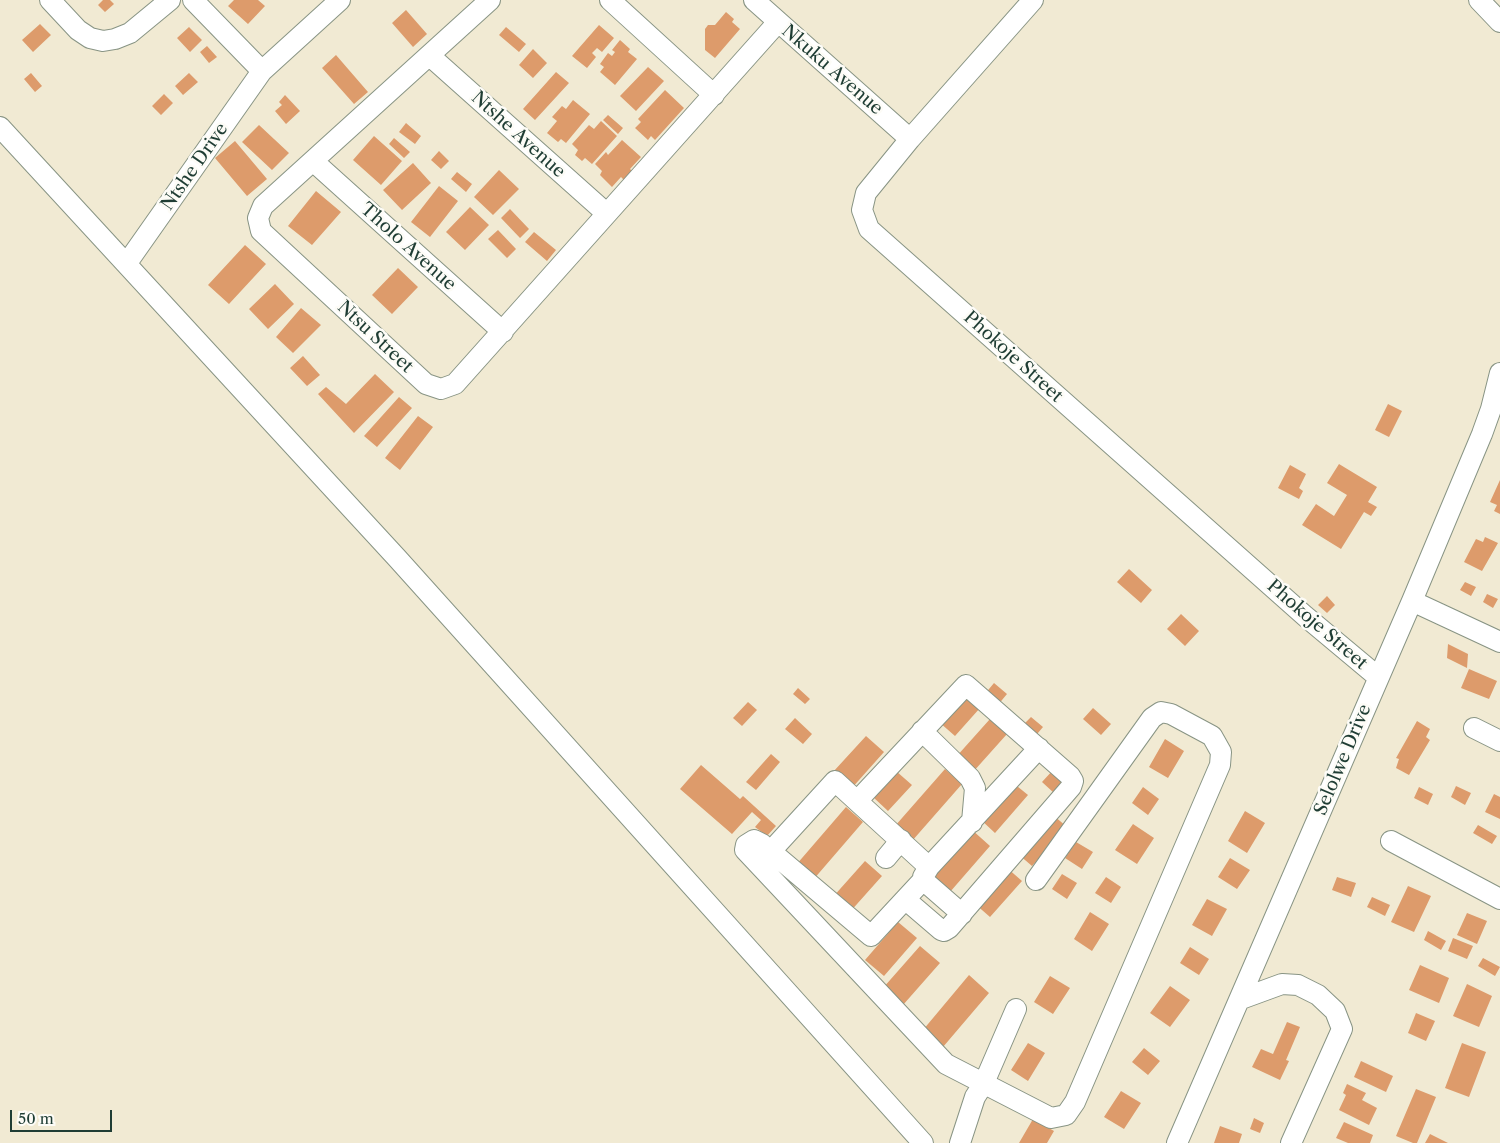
<!DOCTYPE html>
<style>
body{margin:0}
#map{position:relative;width:1500px;height:1143px;overflow:hidden;background:#f1ead3;font-family:"Libre Caslon Text",serif}
canvas{display:block}
.scale{position:absolute;left:10px;top:1110px;width:102px;height:22px;box-sizing:border-box;border:2px solid #1f3d34;border-top:0;padding-left:6px;font-size:15px;line-height:18px;white-space:nowrap;color:#1f3d34;-webkit-text-stroke:4px #fdfcf7;paint-order:stroke}
</style>
<div id="map">
<canvas width="1500" height="1143"></canvas>
<div class="scale">50 m</div>
</div>
<script>
const g = document.querySelector('canvas').getContext('2d');
g.lineJoin = 'round';
function fillPath(path, color) { g.fillStyle = color; g.fill(path, 'evenodd'); }
const toPath = rows => new Path2D(rows.map(r => 'M' + r).join(''));
function trace(path, color, width, dash) { g.strokeStyle = color; g.lineWidth = width; g.lineCap = dash ? 'butt' : 'round'; g.setLineDash(dash || []); g.stroke(path); }
function label(font, color, halo, rows, align = 'center') {
  g.font = font + ' "Libre Caslon Text",serif'; g.lineWidth = 5; g.setLineDash([]); g.textBaseline = 'middle'; g.strokeStyle = halo; g.fillStyle = color; for (const [text, x, y, turn = 0] of rows) {
    g.save(); g.translate(x, y); g.rotate((+turn || 0) * Math.PI / 180); g.textAlign = isNaN(turn) ? turn : align; if (halo) g.strokeText(text, 0, 0); g.fillText(text, 0, 0); g.restore();
  }
}
const building = toPath([
 [103,0,110,0,114,4,105,12,98,5],
 [234,0,258,0,265,6,248,24,228,6],
 [406,10,427,34,413,47,392,23],
 [726,12,734,19,732,22,740,29,715,58,705,50,705,29,708,25,715,25],
 [40,24,51,35,33,52,22,40],
 [599,25,614,38,602,52,597,48,592,53,596,57,587,68,572,56],
 [189,27,202,40,190,52,177,38],
 [506,27,526,44,519,52,499,35],
 [620,40,630,49,628,52,637,59,615,85,600,72,604,67,600,64,608,53,612,56,615,52,612,50],
 [207,46,217,57,209,63,200,52],
 [533,49,547,63,533,78,519,65],
 [336,55,368,92,354,104,322,68],
 [648,67,664,81,636,111,620,96],
 [556,72,569,83,535,120,523,109],
 [31,73,42,86,35,92,24,79],
 [189,73,198,82,183,95,175,86],
 [665,90,684,108,655,140,651,136,648,140,635,128,641,122,638,119],
 [164,94,173,103,161,115,152,106],
 [285,95,300,111,286,124,275,111,282,105,279,102],
 [573,100,590,114,566,143,561,139,558,142,547,133,557,121,552,117,562,106,566,109],
 [608,115,623,128,618,134,603,120],
 [601,121,617,136,592,164,585,158,582,161,575,155,578,150,572,144,589,125,594,129],
 [406,123,421,136,415,144,399,132],
 [259,125,289,153,272,170,242,142],
 [374,136,402,161,381,185,353,160],
 [394,138,410,152,404,158,389,144],
 [622,140,641,157,630,169,632,171,624,180,621,177,612,187,600,175,602,171,595,164,606,152,608,155],
 [235,141,267,179,247,196,215,158],
 [439,151,449,161,441,169,431,160],
 [413,163,431,183,402,210,383,190],
 [499,170,519,189,493,215,474,197],
 [457,172,472,184,466,192,451,179],
 [439,186,458,201,430,237,411,222],
 [316,191,341,212,312,245,288,226],
 [470,207,489,225,465,250,446,232],
 [510,209,529,229,520,238,501,218],
 [498,230,516,249,507,258,488,239],
 [534,232,556,250,547,261,525,242],
 [245,245,266,264,229,304,208,285],
 [398,268,418,287,392,314,372,295],
 [275,284,294,304,268,329,249,309],
 [301,308,321,325,293,353,276,337],
 [303,356,320,375,307,386,290,368],
 [375,374,394,392,354,433,318,394,326,387,346,404],
 [399,397,412,408,377,447,364,436],
 [1388,404,1402,411,1389,437,1375,430],
 [418,416,433,427,400,470,385,458],
 [1339,464,1377,487,1368,502,1377,507,1371,516,1364,512,1341,549,1302,525,1316,504,1334,516,1347,495,1327,483],
 [1290,465,1306,474,1299,488,1303,491,1299,499,1278,488],
 [1500,480,1500,514,1494,511,1497,505,1490,502],
 [1485,537,1498,543,1482,571,1464,562,1476,539,1483,542],
 [1129,569,1152,590,1141,603,1117,582],
 [1465,582,1476,587,1471,596,1460,590],
 [1487,594,1498,599,1493,608,1483,602],
 [1327,596,1335,605,1327,613,1318,605],
 [1181,614,1199,631,1185,646,1167,629],
 [1448,644,1468,654,1467,668,1447,658],
 [1469,669,1497,681,1489,699,1461,688],
 [994,683,1007,694,997,706,984,695],
 [798,688,810,699,805,704,793,694],
 [964,694,980,708,955,736,939,722],
 [748,702,757,710,742,726,733,718],
 [1093,708,1111,724,1101,735,1083,719],
 [1031,717,1043,727,1032,740,1019,729],
 [795,718,812,734,803,744,785,729],
 [990,719,1007,734,973,772,956,757],
 [1417,721,1430,729,1426,737,1430,740,1409,775,1396,768,1399,759,1396,758],
 [866,736,884,752,851,789,833,772],
 [1165,739,1184,751,1168,778,1149,767],
 [771,754,780,762,756,790,746,782],
 [701,765,740,799,743,796,776,826,767,836,755,827,761,820,752,812,732,834,680,789],
 [945,769,962,784,912,841,895,826],
 [1053,770,1065,780,1054,793,1042,782],
 [896,771,912,785,888,811,873,797],
 [1012,782,1028,795,995,833,980,819],
 [1456,786,1471,793,1465,805,1451,797],
 [1143,787,1159,799,1148,815,1132,803],
 [1419,787,1433,794,1428,805,1414,798],
 [1494,794,1500,797,1500,819,1485,812],
 [846,807,863,822,813,880,796,865],
 [1245,811,1265,823,1247,853,1228,841],
 [1053,815,1067,827,1032,866,1018,854],
 [1133,824,1154,838,1137,864,1115,850],
 [1478,825,1497,836,1492,844,1473,833],
 [971,829,990,846,950,892,931,875],
 [1076,842,1093,852,1082,869,1065,858],
 [1230,858,1250,870,1237,889,1218,877],
 [865,861,882,876,849,913,832,898],
 [1006,867,1022,881,990,917,974,903],
 [1062,874,1077,883,1067,899,1052,889],
 [1106,877,1121,887,1111,903,1095,893],
 [1337,877,1356,883,1351,897,1332,890],
 [1408,886,1431,896,1414,932,1391,922],
 [1372,897,1390,905,1385,916,1367,907],
 [1207,899,1227,909,1212,936,1192,925],
 [1090,912,1109,924,1092,951,1074,939],
 [1467,913,1487,921,1477,944,1457,935],
 [898,922,917,938,884,976,865,960],
 [1428,931,1446,941,1441,950,1424,940],
 [1453,938,1473,946,1467,959,1448,951],
 [920,946,940,963,903,1005,883,988],
 [1190,947,1209,959,1199,975,1180,963],
 [1483,958,1500,967,1495,976,1478,966],
 [1420,965,1449,978,1439,1003,1409,990],
 [969,975,989,993,943,1047,923,1030],
 [1050,976,1070,988,1053,1014,1034,1002],
 [1467,984,1492,996,1479,1027,1453,1016],
 [1170,986,1190,1000,1170,1027,1150,1013],
 [1416,1013,1435,1021,1426,1041,1408,1033],
 [1287,1022,1300,1027,1286,1060,1289,1061,1280,1080,1252,1067,1261,1049,1273,1054],
 [1028,1043,1045,1053,1028,1081,1011,1070],
 [1462,1043,1486,1052,1469,1097,1445,1088],
 [1144,1048,1160,1061,1148,1075,1132,1062],
 [1361,1061,1393,1076,1386,1092,1354,1077],
 [1347,1084,1366,1093,1362,1100,1377,1108,1369,1125,1339,1110,1346,1095,1343,1093],
 [1416,1089,1436,1097,1417,1143,1413,1143,1396,1136],
 [1121,1091,1141,1103,1124,1129,1104,1117],
 [1254,1118,1264,1123,1260,1133,1250,1129],
 [1033,1119,1054,1131,1047,1143,1019,1143],
 [1344,1122,1373,1135,1370,1143,1348,1143,1336,1138],
 [1220,1126,1242,1134,1239,1143,1214,1143],
 [1430,1134,1448,1143,1425,1143]
]);
const minor = toPath([
 [50,0,78,30,90,38,103,41,115,39,130,33,170,0],
 [193,0,262,71],
 [490,0,263,206,258,218,261,231,426,384,441,389,455,384,778,22],
 [610,0,714,95],
 [754,0,910,139],
 [1033,0,910,139,866,193,862,210,869,229,1305,616,1378,677],
 [1479,0,1500,22],
 [430,56,606,213],
 [0,127,397,558,923,1143],
 [313,161,503,332],
 [127,263,262,71,340,0],
 [1412,601,1500,642],
 [1474,728,1500,741],
 [922,731,970,778,975,788,972,822],
 [858,800,966,685,1070,776,1073,781,1071,787,949,928,944,931,941,930,906,900],
 [1391,841,1500,899],
 [771,851,835,781,929,867],
 [886,858,901,840],
 [923,880,871,936,762,844,754,840,746,845,745,850,946,1064,1051,1118,1066,1115,1075,1102,1220,765,1221,752,1212,736,1171,714,1161,712,1152,718,1036,880],
 [962,914,923,880,923,877,929,867,1039,748],
 [1241,999,1282,984,1298,985,1318,995,1335,1011,1342,1029,1291,1143],
 [960,1143,975,1097,984,1083,1016,1009],
 [1177,1143,1412,601,1482,434,1491,409,1500,373]
]);
const streetNames = [
 ["Nkuku Avenue",832,70,41],
 ["Ntshe Avenue",518,135,42],
 ["Ntshe Drive",195,167,-55],
 ["Tholo Avenue",408,247,42],
 ["Ntsu Street",375,337,43],
 ["Phokoje Street",1013,357,42],
 ["Phokoje Street",1317,625,41],
 ["Selolwe Drive",1343,760,-67]
];
fillPath(building, '#dd9b6b');
trace(minor, '#889484', 22);
trace(minor, '#fff', 20);
label('18px', '#1f3d34', '#fdfcf7', streetNames);
</script>
